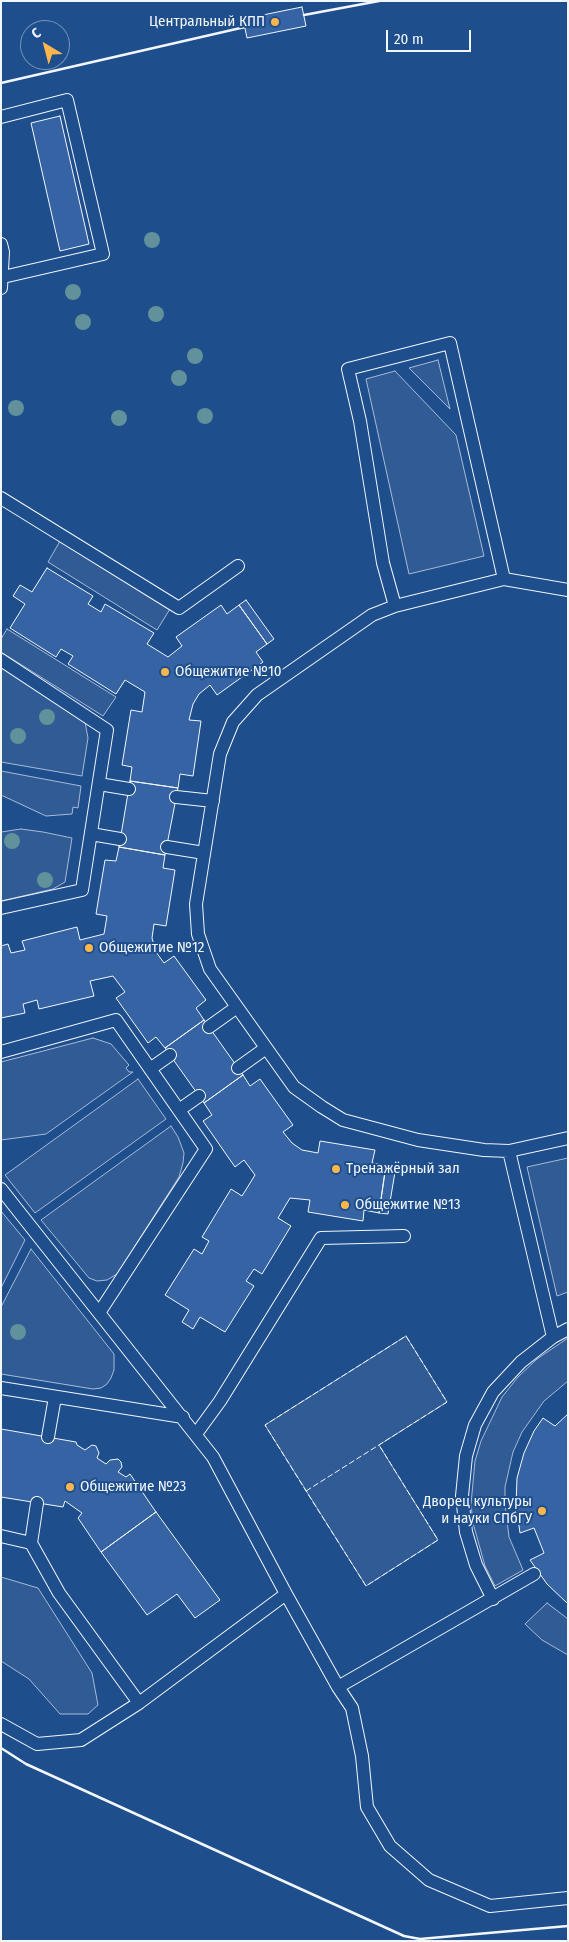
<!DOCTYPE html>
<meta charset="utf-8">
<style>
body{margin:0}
#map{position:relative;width:569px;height:1942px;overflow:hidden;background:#1f4e8c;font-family:"Fira Sans Condensed",sans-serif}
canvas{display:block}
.frame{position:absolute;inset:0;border:2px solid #f2f6ff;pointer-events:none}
.north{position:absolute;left:20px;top:20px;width:50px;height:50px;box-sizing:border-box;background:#1f4e8c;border:1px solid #7391ba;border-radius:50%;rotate:323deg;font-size:14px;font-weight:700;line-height:20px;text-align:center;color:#f2f6ff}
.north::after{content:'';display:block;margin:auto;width:18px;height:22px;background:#ffb74d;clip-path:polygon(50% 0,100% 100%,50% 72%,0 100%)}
.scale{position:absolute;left:386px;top:30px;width:85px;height:22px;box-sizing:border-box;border:2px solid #f2f6ff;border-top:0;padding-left:6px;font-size:15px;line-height:18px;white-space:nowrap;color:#f2f6ff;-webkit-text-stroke:4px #1f4e8c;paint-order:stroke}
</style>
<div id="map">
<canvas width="569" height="1942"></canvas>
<div class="frame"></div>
<div class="north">С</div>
<div class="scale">20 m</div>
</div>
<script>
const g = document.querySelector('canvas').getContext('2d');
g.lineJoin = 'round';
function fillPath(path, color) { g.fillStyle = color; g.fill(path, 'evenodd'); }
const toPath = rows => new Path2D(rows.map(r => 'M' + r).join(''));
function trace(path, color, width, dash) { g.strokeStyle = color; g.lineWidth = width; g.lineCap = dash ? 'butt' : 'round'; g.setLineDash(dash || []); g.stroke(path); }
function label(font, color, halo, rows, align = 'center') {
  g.font = font + ' "Fira Sans Condensed",sans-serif'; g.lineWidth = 4; g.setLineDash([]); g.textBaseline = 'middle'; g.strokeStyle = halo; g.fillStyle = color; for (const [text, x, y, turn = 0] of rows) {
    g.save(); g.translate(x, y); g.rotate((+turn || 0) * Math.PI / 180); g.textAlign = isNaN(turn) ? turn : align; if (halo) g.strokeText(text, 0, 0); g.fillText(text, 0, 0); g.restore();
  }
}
const green = toPath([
 [438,360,450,409,409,368,438,360],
 [395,371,456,435,484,556,409,574,366,379,395,371],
 [60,541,170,609,157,630,48,562,60,541],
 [7,629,116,697,103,716,1,652,1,639,7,629],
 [1,667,85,722,88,738,82,776,1,762,1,667],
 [1,771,81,786,78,808,73,807,72,814,46,816,1,795,1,771],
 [21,829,43,832,72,838,65,882,53,889,1,901,1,832,21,829],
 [93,1038,111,1044,129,1065,126,1068,129,1072,133,1072,46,1134,1,1140,1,1062,93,1038],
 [138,1079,166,1119,35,1213,5,1175,138,1079],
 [171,1126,178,1137,184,1153,183,1163,179,1177,117,1274,107,1280,97,1281,89,1278,41,1220,171,1126],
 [568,1158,568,1292,557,1296,527,1167,568,1158],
 [1,1211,25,1240,1,1288,1,1211],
 [31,1249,114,1354,114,1370,111,1378,107,1384,101,1388,93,1389,1,1374,1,1307,31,1249],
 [406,1336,447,1402,379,1445,438,1540,366,1586,265,1425,406,1336],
 [568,1338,568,1381,544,1401,522,1432,513,1452,505,1487,505,1504,509,1537,523,1570,495,1586,485,1566,473,1523,471,1504,475,1461,481,1441,502,1397,518,1377,537,1359,568,1338],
 [1,1577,38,1588,92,1673,98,1705,88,1714,60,1714,29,1679,1,1661,1,1577],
 [547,1603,568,1619,568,1655,542,1640,525,1624,547,1603]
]);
const building = toPath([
 [302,7,306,26,247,38,243,19,302,7],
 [60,116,89,244,60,251,31,123,60,116],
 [47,568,93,596,88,604,101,612,105,604,154,633,147,644,168,657,182,646,176,637,221,605,227,614,239,605,267,644,256,652,263,662,217,695,210,685,199,694,193,704,189,720,201,721,193,776,180,774,178,788,130,781,132,767,122,765,131,710,142,712,145,692,125,680,116,694,68,664,73,656,61,649,56,657,10,628,25,604,13,596,20,585,32,592,47,568],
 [246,600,274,639,267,644,239,605,246,600],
 [130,781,178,788,165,855,119,847,130,781],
 [119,847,165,855,163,868,175,870,166,926,154,924,152,938,156,952,164,963,174,956,206,1000,196,1008,204,1020,165,1048,156,1037,148,1043,116,998,125,992,113,976,90,981,94,996,39,1009,37,1000,23,1004,25,1013,1,1018,1,946,8,944,11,953,25,950,22,941,77,927,80,940,104,934,107,916,96,914,105,860,116,861,119,847],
 [204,1020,243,1075,204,1103,165,1048,204,1020],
 [243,1075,250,1086,260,1079,293,1125,283,1132,292,1143,302,1150,318,1153,320,1141,375,1150,372,1163,386,1165,379,1213,364,1210,363,1221,308,1212,310,1200,290,1198,278,1218,291,1226,262,1274,254,1269,246,1281,254,1286,225,1332,200,1317,193,1329,182,1322,189,1310,165,1295,194,1249,202,1254,209,1241,202,1237,231,1189,242,1196,255,1175,244,1160,235,1167,203,1121,212,1115,204,1103,243,1075],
 [386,1165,396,1166,388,1214,379,1213,386,1165],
 [568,1414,568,1604,547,1584,530,1560,544,1553,534,1528,520,1533,516,1505,517,1478,524,1453,534,1431,543,1418,555,1426,568,1414],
 [1,1429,76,1442,77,1445,85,1450,92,1445,96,1446,99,1453,97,1458,106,1464,110,1460,118,1459,121,1462,122,1467,118,1472,126,1477,130,1474,156,1512,101,1552,78,1518,82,1513,65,1501,63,1507,1,1497,1,1429],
 [156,1512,220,1600,195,1618,177,1594,147,1615,101,1552,156,1512]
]);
const lane = toPath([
 [1,117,67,100,103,254,3,277],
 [1,244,3,252,1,288],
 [1,498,179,608,238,566],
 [568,590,504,579,395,606,372,615,257,695,233,722,220,754,196,904,198,934,210,969,294,1087,322,1107,343,1120,418,1140,484,1150,509,1151,568,1138],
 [395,606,383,563,360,421,348,369,450,343,504,579],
 [1,660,107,730,82,890,1,908],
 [99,784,129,789],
 [176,797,213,801],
 [91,834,120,839],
 [167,847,204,853],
 [209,1027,237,1007],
 [1,1052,116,1020,206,1149,99,1313],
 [238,1068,266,1048],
 [150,1069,170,1055],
 [179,1110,199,1096],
 [509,1151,553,1337],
 [1,1189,213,1457,286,1594,338,1687,352,1708,362,1756,367,1807,390,1846,429,1880,490,1906,568,1898],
 [1,1388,183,1417],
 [196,1434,220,1401,321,1238,404,1236],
 [48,1437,55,1397],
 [1,1536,31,1543,59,1593,139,1703],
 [31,1543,37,1503],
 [493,1599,476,1565,466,1532,462,1496,466,1456,475,1425,493,1392,521,1362,553,1337,568,1329],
 [338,1687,534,1574],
 [1,1724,37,1744,81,1740,139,1703,286,1594]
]);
const fence = toPath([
 [306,1491,447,1402,406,1336,265,1425,306,1491,366,1586,438,1540,379,1445]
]);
const wall = toPath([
 [304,15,379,1],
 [1,83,245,27],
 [1,1748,26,1764,404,1936,420,1939,568,1926]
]);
const trees = [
 [152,240],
 [73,292],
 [156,314],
 [83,322],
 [195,356],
 [179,378],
 [16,408],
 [205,416],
 [119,418],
 [47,717],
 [18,736],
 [12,841],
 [45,880],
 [18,1332]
];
const markers = [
 [275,22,5,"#ffb74d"],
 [165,672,5,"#ffb74d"],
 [89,948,5,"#ffb74d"],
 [336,1169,5,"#ffb74d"],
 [345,1205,5,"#ffb74d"],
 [70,1487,5,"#ffb74d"],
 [542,1511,5,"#ffb74d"]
];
const poiNames = [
 ["Центральный КПП",265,22,"right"],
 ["Общежитие №10",175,672],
 ["Общежитие №12",99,948],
 ["Тренажёрный зал",346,1169],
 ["Общежитие №13",355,1205],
 ["Общежитие №23",80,1487],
 ["Дворец культуры",532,1502,"right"],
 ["и науки СПбГУ",532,1519,"right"]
];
fillPath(green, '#305b95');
trace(green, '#a8bbd7', 1);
fillPath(building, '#3563a3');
trace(building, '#f2f6ff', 1);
trace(lane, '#f2f6ff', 14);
trace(lane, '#1f4e8c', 12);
trace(fence, '#f2f6ff', 1, [6, 2.5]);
trace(wall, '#f2f6ff', 2.5);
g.fillStyle = '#61919a';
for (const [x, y] of trees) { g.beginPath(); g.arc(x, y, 8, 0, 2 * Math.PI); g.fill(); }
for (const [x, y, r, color] of markers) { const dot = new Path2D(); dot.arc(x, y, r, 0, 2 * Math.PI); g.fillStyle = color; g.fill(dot); trace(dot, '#1f4e8c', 2); }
label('15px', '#f2f6ff', '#1f4e8c', poiNames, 'left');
</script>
